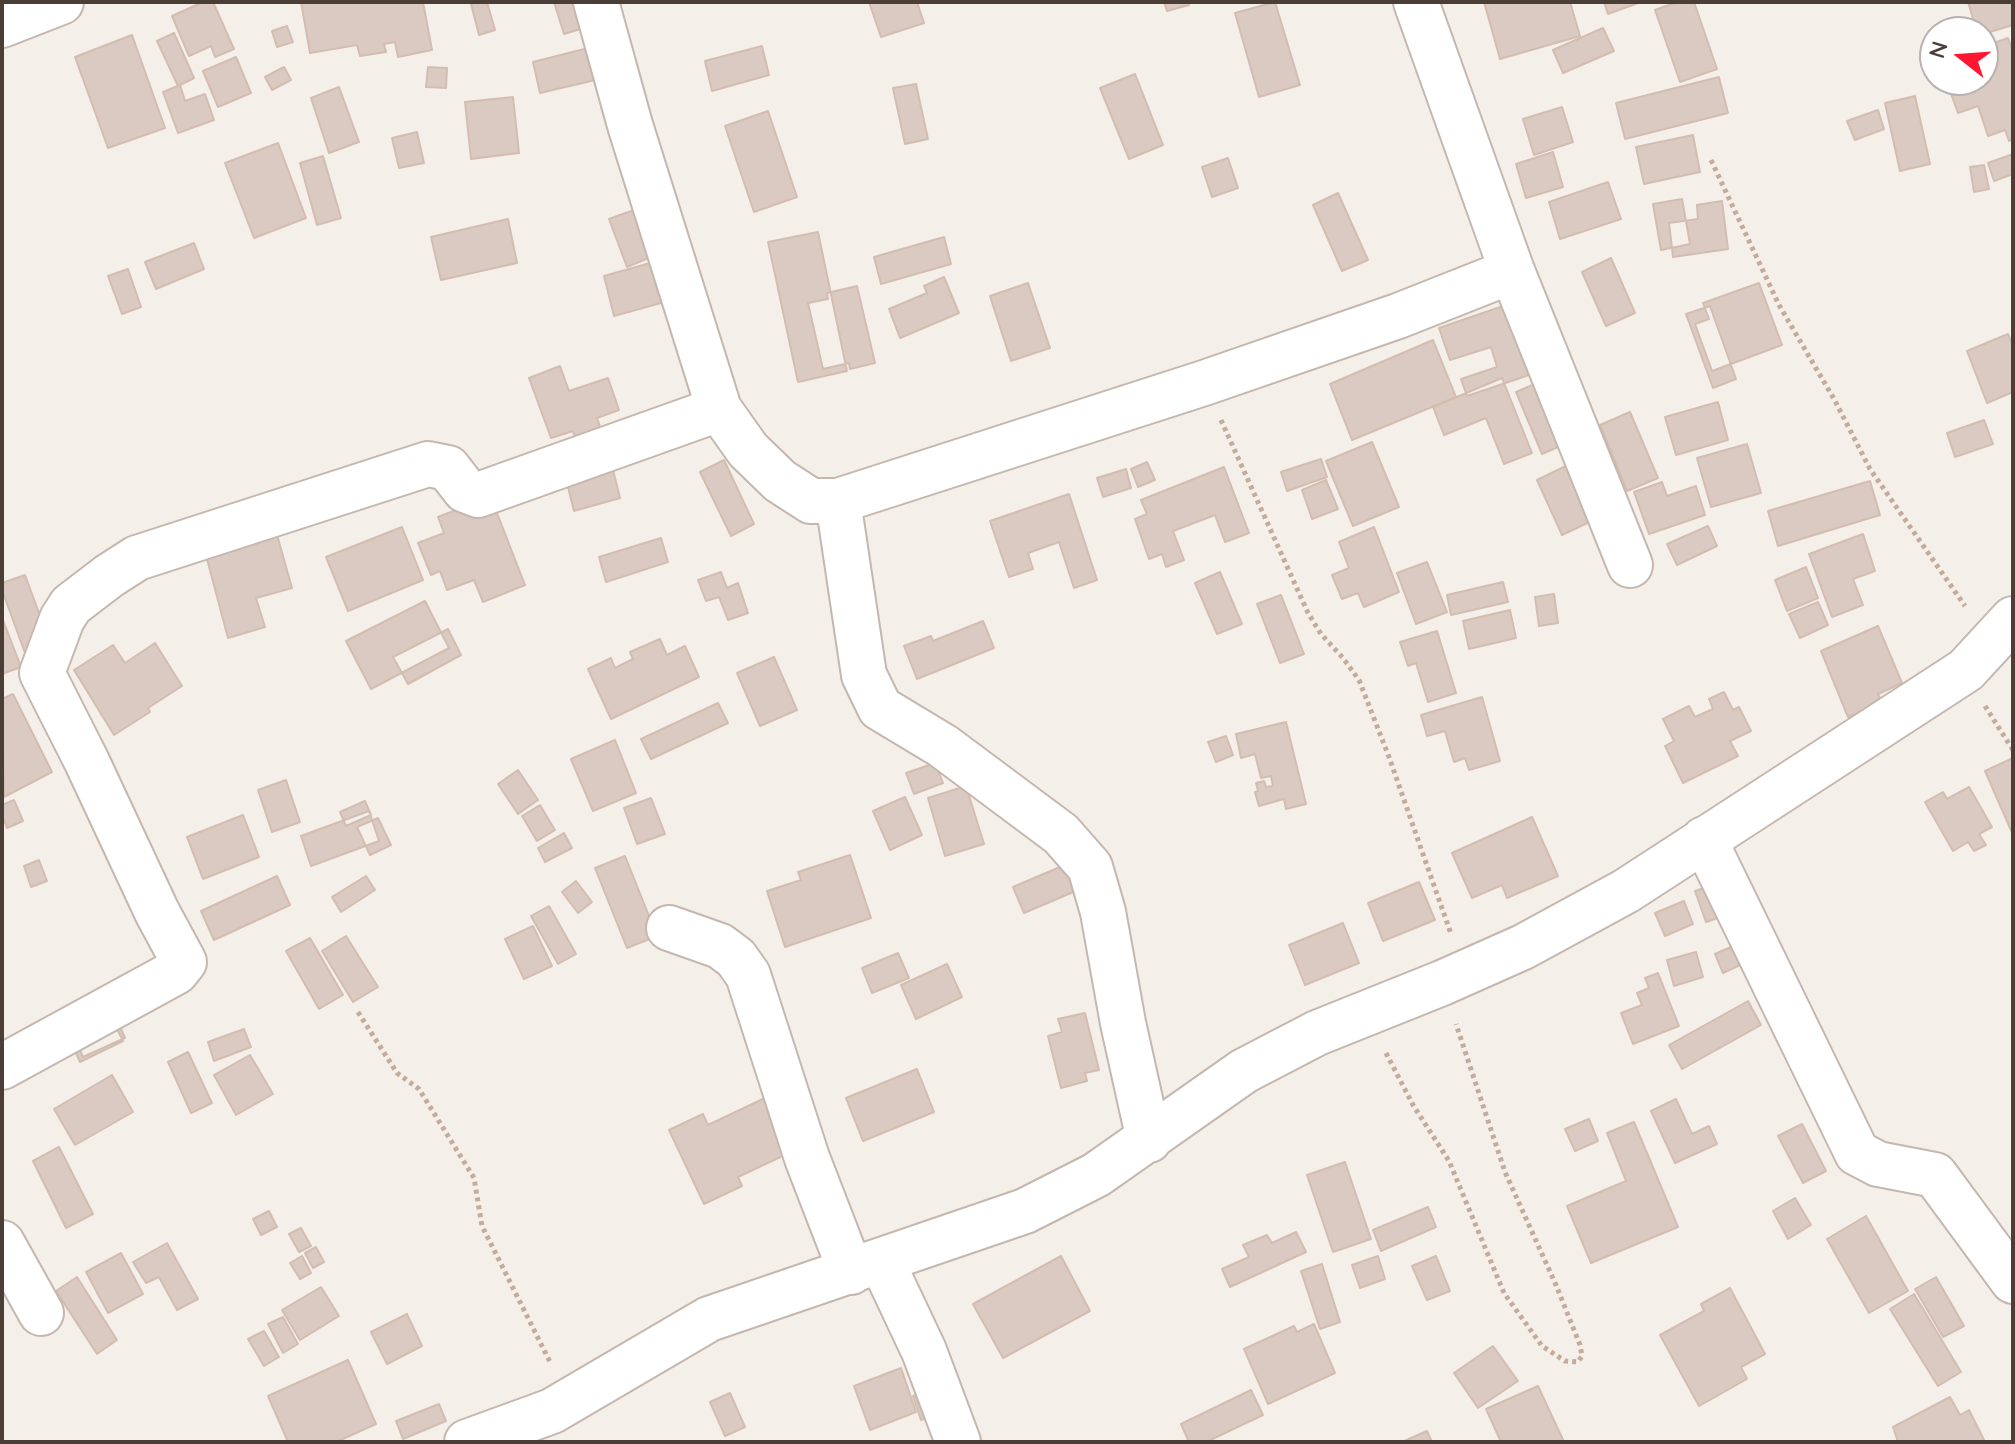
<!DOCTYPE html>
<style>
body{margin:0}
#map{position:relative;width:2015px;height:1444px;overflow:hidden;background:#f5efea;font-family:Quicksand,sans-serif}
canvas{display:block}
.frame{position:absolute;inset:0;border:4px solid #4a3e37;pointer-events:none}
.north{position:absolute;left:1919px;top:16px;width:80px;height:80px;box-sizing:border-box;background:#fff;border:2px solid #b7b2af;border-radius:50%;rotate:287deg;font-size:22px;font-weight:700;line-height:32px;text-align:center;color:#4a3e37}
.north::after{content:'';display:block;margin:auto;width:28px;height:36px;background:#ff1732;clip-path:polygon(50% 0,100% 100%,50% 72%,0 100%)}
</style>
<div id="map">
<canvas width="2015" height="1444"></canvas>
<div class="frame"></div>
<div class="north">N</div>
</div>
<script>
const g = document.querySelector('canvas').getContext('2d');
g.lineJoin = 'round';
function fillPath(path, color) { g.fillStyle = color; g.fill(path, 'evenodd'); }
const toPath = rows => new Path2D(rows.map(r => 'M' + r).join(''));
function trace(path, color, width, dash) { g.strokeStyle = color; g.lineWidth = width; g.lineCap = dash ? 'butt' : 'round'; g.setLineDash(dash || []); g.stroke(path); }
const building = toPath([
 [203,2,213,2,234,49,215,57,211,46,189,56,172,16,203,2],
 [301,2,423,2,432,50,398,57,395,42,384,44,386,52,360,56,357,45,310,53,301,2],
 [478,2,487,2,495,30,479,35,471,4,478,2],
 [554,2,591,2,597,24,564,34,554,2],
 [869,2,917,2,924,23,881,37,869,2],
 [1164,2,1188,2,1189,5,1167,11,1164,2],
 [1275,2,1300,85,1259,97,1235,13,1275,2],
 [1484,2,1570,2,1580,36,1500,59,1484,2],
 [1604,2,1641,2,1608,14,1604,2],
 [1677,2,1694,2,1717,69,1680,82,1655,10,1677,2],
 [1968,2,2013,2,2013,25,1983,34,1977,32,1968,2],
 [287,26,293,42,277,47,272,31,287,26],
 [1603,28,1614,51,1563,73,1553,50,1603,28],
 [174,33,194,78,178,86,157,41,174,33],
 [132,35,165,128,108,148,75,57,132,35],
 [2008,38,2013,51,2013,139,2009,141,2005,130,1988,136,1978,106,1958,113,1946,80,1983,80,1983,47,2008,38],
 [600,45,608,77,540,93,533,62,600,45],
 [762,46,769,75,712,91,705,61,762,46],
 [236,57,251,93,218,107,203,71,236,57],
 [284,67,291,80,272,90,265,77,284,67],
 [428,67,447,68,446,88,426,87,428,67],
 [1135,74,1163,145,1129,159,1100,88,1135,74],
 [1719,77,1728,113,1625,139,1616,103,1719,77],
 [916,84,928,139,905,144,893,88,916,84],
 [180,85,185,101,205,94,214,120,178,133,163,92,180,85],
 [339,87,359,142,329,153,311,98,339,87],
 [1915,96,1930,164,1900,171,1885,103,1915,96],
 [513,97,519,153,471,159,465,102,513,97],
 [1562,107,1573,142,1534,155,1523,119,1562,107],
 [1878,110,1884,129,1855,140,1847,121,1878,110],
 [768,111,797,197,754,212,725,126,768,111],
 [417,132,424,163,399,168,392,138,417,132],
 [1693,135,1700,172,1644,184,1636,147,1693,135],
 [278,143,306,218,254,238,225,163,278,143],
 [1553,152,1563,187,1526,198,1516,164,1553,152],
 [2013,154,2013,174,1994,181,1988,163,2013,154],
 [323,156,341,218,317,225,300,163,323,156],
 [1228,158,1238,188,1212,197,1202,167,1228,158],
 [1984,165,1989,189,1974,192,1970,167,1984,165],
 [1608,182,1621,219,1560,239,1549,202,1608,182],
 [1338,193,1368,260,1342,271,1313,205,1338,193],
 [1682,199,1690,244,1661,250,1653,204,1682,199],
 [1722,201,1728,249,1673,257,1669,223,1698,219,1697,205,1722,201],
 [645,206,663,252,627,267,609,219,645,206],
 [508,219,517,263,441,280,431,237,508,219],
 [818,232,847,371,798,382,768,242,818,232],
 [944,237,951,264,881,284,874,257,944,237],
 [194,243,204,269,156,289,145,262,194,243],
 [668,258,679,298,614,316,604,276,668,258],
 [1611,258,1635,313,1606,326,1582,272,1611,258],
 [128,269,141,307,122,314,108,276,128,269],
 [944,277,959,313,900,338,889,309,927,293,924,286,944,277],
 [1028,283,1050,348,1011,361,990,296,1028,283],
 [1759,283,1782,345,1712,371,1695,324,1709,319,1703,303,1759,283],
 [857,286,875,363,850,369,849,363,823,369,808,303,828,299,827,293,857,286],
 [1509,304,1532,374,1467,396,1461,379,1497,367,1491,347,1450,360,1439,328,1509,304],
 [1710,306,1736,379,1713,388,1686,314,1710,306],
 [2008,334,2013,346,2013,392,1987,403,1967,351,2008,334],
 [1433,340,1456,397,1352,440,1330,384,1433,340],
 [560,366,569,391,608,378,619,410,597,418,604,438,578,448,573,431,551,438,529,378,560,366],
 [1502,378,1532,453,1504,464,1486,418,1444,435,1433,407,1502,378],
 [1542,381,1567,443,1542,454,1516,392,1542,381],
 [1718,402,1728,440,1676,455,1665,417,1718,402],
 [1630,412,1658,478,1627,491,1600,425,1630,412],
 [1984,420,1993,444,1955,457,1947,433,1984,420],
 [1372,442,1399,507,1353,526,1326,461,1372,442],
 [1747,444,1761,493,1711,507,1697,458,1747,444],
 [1321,459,1327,477,1287,491,1281,472,1321,459],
 [724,460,754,524,731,536,700,472,724,460],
 [1147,462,1155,480,1138,487,1131,469,1147,462],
 [1574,462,1600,517,1562,535,1537,480,1574,462],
 [612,466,620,498,574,511,566,479,612,466],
 [1224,467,1249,533,1225,542,1215,515,1173,531,1184,560,1166,567,1162,554,1149,559,1135,519,1147,514,1141,500,1224,467],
 [1126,469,1131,488,1103,497,1097,478,1126,469],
 [1326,480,1338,509,1312,519,1302,490,1326,480],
 [1870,481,1880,515,1778,546,1768,511,1870,481],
 [1662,482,1667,496,1696,486,1705,515,1649,534,1634,492,1662,482],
 [1069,494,1097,580,1074,588,1059,542,1028,553,1033,569,1009,577,990,521,1069,494],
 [469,505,474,517,495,508,525,585,483,602,474,580,447,590,440,571,431,575,418,543,444,533,438,517,469,505],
 [274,524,292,588,256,598,265,627,228,638,203,544,274,524],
 [1708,526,1717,546,1677,565,1667,544,1708,526],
 [402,527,423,580,348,611,326,557,402,527],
 [1374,527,1399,592,1364,607,1358,593,1342,599,1332,575,1349,568,1339,542,1374,527],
 [1863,534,1875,571,1853,579,1863,605,1832,617,1809,554,1863,534],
 [661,538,668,562,606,582,599,557,661,538],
 [1427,562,1447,612,1416,624,1397,573,1427,562],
 [1806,567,1818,598,1787,611,1775,580,1806,567],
 [721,572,727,588,738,583,748,613,728,620,719,597,706,601,698,580,721,572],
 [1220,572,1242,624,1217,634,1195,583,1220,572],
 [25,575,50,643,25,653,2,590,2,583,25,575],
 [1503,582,1508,602,1451,615,1447,595,1503,582],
 [1554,594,1558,623,1539,626,1535,597,1554,594],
 [1281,595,1304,654,1280,663,1257,604,1281,595],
 [425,601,449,648,371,689,346,641,425,601],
 [1818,602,1828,625,1800,638,1789,614,1818,602],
 [1510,610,1516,638,1469,649,1463,621,1510,610],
 [3,620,21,667,2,674,2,621,3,620],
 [983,621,994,648,917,679,904,646,931,636,933,641,983,621],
 [1878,626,1902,683,1878,694,1882,702,1848,717,1821,651,1878,626],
 [448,629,461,655,408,684,393,657,448,629],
 [1437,631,1456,693,1428,702,1416,663,1408,666,1400,642,1437,631],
 [660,639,667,655,685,646,699,677,611,719,588,669,611,658,615,668,633,659,630,652,660,639],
 [155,643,182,686,148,708,150,712,114,735,74,670,113,645,125,663,155,643],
 [774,657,797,710,760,726,737,673,774,657],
 [1724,692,1733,710,1739,707,1751,731,1730,741,1738,756,1683,783,1665,746,1674,741,1663,719,1689,706,1695,717,1713,709,1709,699,1724,692],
 [13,694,52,772,4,797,2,699,13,694],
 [1482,697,1500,761,1469,770,1465,758,1454,762,1445,731,1427,736,1421,715,1482,697],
 [718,703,728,723,651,759,641,739,718,703],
 [1286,722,1306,804,1286,809,1284,799,1259,806,1255,792,1258,791,1256,783,1264,781,1266,787,1273,786,1271,776,1261,778,1255,754,1241,758,1236,734,1286,722],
 [1226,736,1233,755,1216,762,1208,742,1226,736],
 [615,740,636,793,593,811,571,759,615,740],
 [2013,758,2013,835,1985,771,2013,758],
 [935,763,943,783,914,794,906,773,935,763],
 [518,770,538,800,518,814,498,784,518,770],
 [286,780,300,822,272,832,258,790,286,780],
 [966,786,984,844,945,856,928,798,966,786],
 [1969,787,1992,827,1979,834,1986,845,1974,851,1968,842,1953,851,1925,802,1943,792,1947,799,1969,787],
 [905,797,922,835,890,850,873,811,905,797],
 [651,798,665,834,637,844,624,808,651,798],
 [14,800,23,821,7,828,2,815,2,805,14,800],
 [365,801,371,815,346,826,340,812,365,801],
 [540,805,555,830,537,841,522,816,540,805],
 [369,811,379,841,311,866,301,836,369,811],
 [243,815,259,857,203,879,187,837,243,815],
 [1532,817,1558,876,1507,898,1502,885,1472,898,1452,853,1532,817],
 [378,818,391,845,370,855,357,827,378,818],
 [564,833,572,848,545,862,538,848,564,833],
 [850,855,871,918,785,947,767,891,801,880,798,872,850,855],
 [625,856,657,936,627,948,595,868,625,856],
 [39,860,47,881,31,887,24,866,39,860],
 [1067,864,1078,890,1024,913,1013,887,1067,864],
 [277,876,290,905,214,940,201,911,277,876],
 [366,876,375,890,341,912,332,897,366,876],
 [576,881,592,902,578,913,562,892,576,881],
 [1419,882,1435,920,1383,941,1368,903,1419,882],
 [1716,884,1726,915,1706,922,1695,891,1716,884],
 [1684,901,1693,924,1665,936,1655,913,1684,901],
 [549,906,576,954,558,964,531,916,549,906],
 [1343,923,1359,963,1305,985,1289,945,1343,923],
 [533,926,552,966,524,979,505,939,533,926],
 [346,936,378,987,353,1002,322,951,346,936],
 [310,938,343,995,319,1009,286,951,310,938],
 [1731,947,1740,965,1723,973,1715,954,1731,947],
 [1696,952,1703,977,1674,986,1667,960,1696,952],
 [898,953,909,978,872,993,862,968,898,953],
 [947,964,962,997,916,1019,901,985,947,964],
 [1658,973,1679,1026,1633,1044,1621,1013,1642,1005,1637,993,1649,988,1645,978,1658,973],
 [1748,1001,1761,1025,1682,1069,1669,1045,1748,1001],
 [1085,1013,1099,1070,1085,1073,1087,1081,1061,1088,1048,1036,1062,1032,1058,1019,1085,1013],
 [110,1015,123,1041,80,1062,68,1035,110,1015],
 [115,1015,125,1038,83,1057,73,1034,115,1015],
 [244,1029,251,1047,214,1061,208,1042,244,1029],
 [188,1052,212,1103,191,1113,168,1062,188,1052],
 [250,1055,273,1094,236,1115,214,1075,250,1055],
 [917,1069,934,1112,863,1141,846,1098,917,1069],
 [112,1075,133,1112,75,1145,54,1109,112,1075],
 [765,1098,791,1152,738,1177,742,1186,704,1204,669,1130,703,1114,708,1125,765,1098],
 [1676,1099,1692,1134,1709,1126,1717,1144,1675,1163,1651,1111,1676,1099],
 [1589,1119,1598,1141,1575,1151,1565,1129,1589,1119],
 [1634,1122,1678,1227,1591,1263,1567,1206,1626,1181,1607,1133,1634,1122],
 [1802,1124,1826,1171,1803,1183,1778,1136,1802,1124],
 [59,1147,93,1214,66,1228,33,1161,59,1147],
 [1345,1162,1371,1239,1333,1252,1307,1175,1345,1162],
 [1795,1198,1811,1225,1788,1239,1773,1211,1795,1198],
 [1428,1207,1436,1227,1381,1251,1373,1230,1428,1207],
 [269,1211,277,1227,261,1235,253,1219,269,1211],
 [1866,1216,1908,1291,1869,1313,1827,1239,1866,1216],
 [301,1228,311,1246,299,1252,289,1234,301,1228],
 [1296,1232,1306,1252,1230,1287,1222,1269,1249,1257,1243,1245,1267,1235,1272,1243,1296,1232],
 [167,1243,198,1299,177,1310,159,1277,146,1283,133,1262,167,1243],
 [316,1247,324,1262,313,1268,305,1253,316,1247],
 [121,1253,143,1294,108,1313,86,1272,121,1253],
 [302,1256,311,1273,300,1279,290,1263,302,1256],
 [1061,1256,1090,1311,1003,1358,973,1304,1061,1256],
 [1378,1256,1385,1279,1360,1288,1352,1265,1378,1256],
 [1436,1256,1450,1291,1427,1300,1412,1266,1436,1256],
 [1322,1264,1340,1322,1320,1329,1301,1271,1322,1264],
 [77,1277,117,1340,97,1354,56,1291,77,1277],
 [1936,1277,1964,1326,1943,1337,1915,1289,1936,1277],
 [321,1287,339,1316,300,1340,282,1310,321,1287],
 [1730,1288,1765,1354,1741,1367,1747,1379,1699,1406,1660,1335,1704,1311,1701,1304,1730,1288],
 [1914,1294,1961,1372,1938,1386,1890,1309,1914,1294],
 [407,1314,422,1346,387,1364,371,1332,407,1314],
 [283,1317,298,1344,283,1353,268,1324,283,1317],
 [1314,1324,1335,1373,1268,1404,1244,1349,1294,1326,1297,1332,1314,1324],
 [264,1331,279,1357,264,1366,248,1339,264,1331],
 [1493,1346,1518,1381,1478,1408,1454,1373,1493,1346],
 [348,1360,376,1424,336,1442,288,1442,268,1396,348,1360],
 [901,1368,916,1412,870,1430,854,1386,901,1368],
 [1538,1386,1564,1442,1501,1442,1486,1409,1538,1386],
 [1251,1390,1263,1415,1206,1442,1189,1442,1181,1424,1251,1390],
 [927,1391,935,1415,921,1420,913,1396,927,1391],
 [730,1393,745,1427,725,1436,710,1402,730,1393],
 [1950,1397,1960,1415,1969,1410,1985,1442,1898,1442,1893,1427,1950,1397],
 [439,1404,446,1421,403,1439,396,1421,439,1404],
 [1427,1431,1432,1442,1402,1442,1427,1431]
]);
const path = toPath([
 [1711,160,1779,305,1834,399,1870,469,1965,606],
 [1221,420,1308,613,1321,634,1343,658,1359,680,1389,757,1451,934],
 [1985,706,2013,750],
 [358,1012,397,1073,419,1089,474,1178,482,1226,551,1364],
 [1386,1053,1413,1105,1449,1161,1504,1293,1542,1346,1565,1361,1578,1362,1582,1356,1580,1345,1556,1285,1505,1172,1456,1024]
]);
const minor = toPath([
 [596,2,630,125,719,409,748,450,780,481,811,501,838,501,1204,383,1398,316,1512,271],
 [1416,2,1512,271,1630,565],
 [2,25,61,2],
 [838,501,864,675,880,708,943,746,1061,834,1090,867,1103,912,1123,1023,1149,1140],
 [1704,839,1857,1153,1878,1164,1935,1175,2013,1281],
 [669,928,720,946,736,958,748,975,807,1158,851,1272],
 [2,1067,176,972,184,962,157,912,87,762,42,673,62,619,71,605,109,576,137,558,428,464,448,468,465,490,478,495,719,409],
 [2,1243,41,1313],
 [882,1262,924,1351,958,1442],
 [467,1442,552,1411,709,1319,1025,1211,1096,1175,1244,1071,1317,1033,1442,983,1523,947,1626,891,1966,670,2013,619]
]);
fillPath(building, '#dbcac1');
trace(building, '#d3bdb1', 2);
trace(minor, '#c5b7ae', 48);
trace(path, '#c4ab9c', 5, [4, 4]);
trace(minor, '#fff', 44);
</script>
